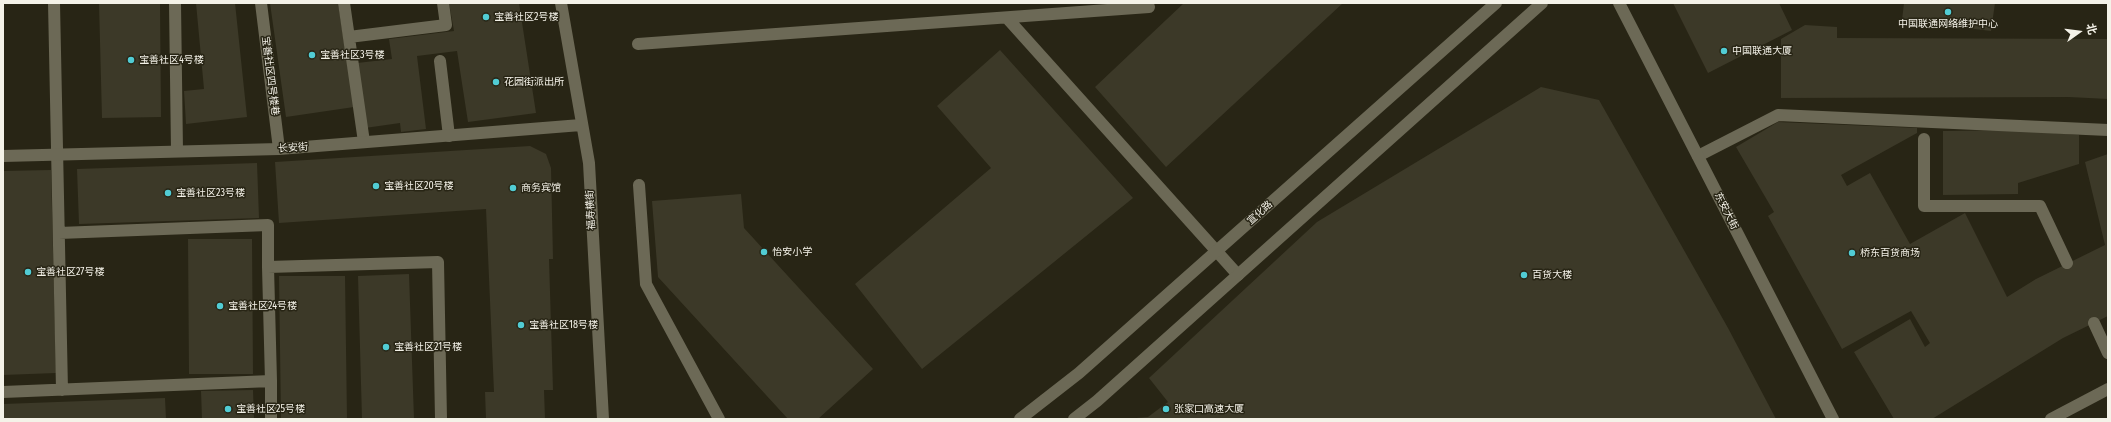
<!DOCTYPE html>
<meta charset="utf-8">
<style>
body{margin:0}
#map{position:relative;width:2111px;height:422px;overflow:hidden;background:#282515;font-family:"Fira Sans Condensed","Noto Sans SC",sans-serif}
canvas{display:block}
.frame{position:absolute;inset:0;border:4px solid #f4f2e8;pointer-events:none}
.north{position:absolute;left:2059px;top:12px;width:40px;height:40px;-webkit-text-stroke:3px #282515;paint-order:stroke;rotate:76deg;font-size:11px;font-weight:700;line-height:16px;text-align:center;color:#f4f2e8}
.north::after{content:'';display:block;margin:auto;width:14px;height:18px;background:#f4f2e8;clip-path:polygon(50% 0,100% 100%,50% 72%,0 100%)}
</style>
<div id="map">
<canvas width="2111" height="422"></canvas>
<div class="frame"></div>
<div class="north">北</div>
</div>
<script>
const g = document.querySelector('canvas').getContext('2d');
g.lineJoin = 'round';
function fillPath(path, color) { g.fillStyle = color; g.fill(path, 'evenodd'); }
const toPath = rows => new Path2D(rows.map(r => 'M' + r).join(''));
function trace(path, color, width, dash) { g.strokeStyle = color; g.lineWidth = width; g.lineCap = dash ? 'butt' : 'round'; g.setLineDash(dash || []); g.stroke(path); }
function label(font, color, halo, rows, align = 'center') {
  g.font = font + ' "Fira Sans Condensed","Noto Sans SC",sans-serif'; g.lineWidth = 3; g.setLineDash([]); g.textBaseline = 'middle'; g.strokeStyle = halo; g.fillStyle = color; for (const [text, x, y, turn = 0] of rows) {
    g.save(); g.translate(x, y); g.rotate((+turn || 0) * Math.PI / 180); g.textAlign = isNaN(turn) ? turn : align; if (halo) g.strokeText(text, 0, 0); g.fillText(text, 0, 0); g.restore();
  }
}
const building = toPath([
 [99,3,160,3,161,117,102,118],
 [196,3,235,3,247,117,186,124,184,91,204,89],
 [270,3,338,3,354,107,286,117],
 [449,3,519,3,536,113,468,122,457,51,417,56,426,129,401,132,400,123,365,128,357,63,392,59,389,39,454,31],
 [1184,3,1343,3,1166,167,1095,87],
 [1673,3,1779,3,1792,30,1708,73],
 [1904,3,1995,3,1991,31,1902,20],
 [1805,25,1837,27,1837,38,2108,39,2108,99,2069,97,1781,98,1781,39],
 [1000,50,1133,198,922,369,855,284,991,168,937,106],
 [1541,87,1599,100,1728,328,1776,419,1125,419,1148,417,1168,402,1149,378,1317,222],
 [1778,122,1917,128,1917,133,1841,175,1847,186,1870,173,1910,244,1965,213,2007,297,2036,279,2105,245,2085,162,2108,154,2108,316,2063,338,1932,419,1894,419,1854,352,1910,319,1925,347,1930,343,1911,311,1842,349,1768,216,1774,212,1736,147],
 [2017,130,2079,135,2079,164,2018,183,2018,194,1943,195,1943,131],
 [530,146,546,154,551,168,553,259,549,259,553,390,544,390,545,419,486,419,485,392,494,392,486,209,279,223,275,162],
 [257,163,259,218,79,224,77,169],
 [51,170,56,373,3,375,3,171],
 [741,194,744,228,873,369,818,419,788,419,658,277,652,201],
 [188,239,252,239,253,374,189,374],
 [409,274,414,419,362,419,358,276],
 [279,276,345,276,347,419,281,419],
 [253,390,254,419,202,419,201,391],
 [165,398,166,419,3,419,3,404]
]);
const lane = toPath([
 [440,61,449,136],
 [1924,139,1924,206,2040,206,2067,263],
 [1698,156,1778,115,2108,130],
 [639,185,646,284,719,419],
 [2094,323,2108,353]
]);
const street = toPath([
 [54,3,62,390],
 [175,3,177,151],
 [344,3,364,142],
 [1007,18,1238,275],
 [349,37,446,25,443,3],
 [638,44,1149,7],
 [59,233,268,225,268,267],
 [271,381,271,419],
 [3,392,271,381,268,267,438,262,441,419]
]);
const secondary = toPath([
 [261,3,279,149],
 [561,3,589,163,603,419],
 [1619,3,1833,419],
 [3,156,279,149,581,125],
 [1020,419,1079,373,1496,3],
 [1074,419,1097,401,1542,3],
 [2051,419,2108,389]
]);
const markers = [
 [1948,12,4,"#51ccd4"],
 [486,17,4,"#51ccd4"],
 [1724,51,4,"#51ccd4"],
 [312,55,4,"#51ccd4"],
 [131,60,4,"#51ccd4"],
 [496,82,4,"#51ccd4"],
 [376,186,4,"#51ccd4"],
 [513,188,4,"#51ccd4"],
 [168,193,4,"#51ccd4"],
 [764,252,4,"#51ccd4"],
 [1852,253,4,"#51ccd4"],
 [28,272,4,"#51ccd4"],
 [1524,275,4,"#51ccd4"],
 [220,306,4,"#51ccd4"],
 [521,325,4,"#51ccd4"],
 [386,347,4,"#51ccd4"],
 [228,409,4,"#51ccd4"],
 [1166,409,4,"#51ccd4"]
];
const poiNames = [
 ["宝善社区2号楼",494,17],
 ["中国联通网络维护中心",1948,24,"center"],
 ["中国联通大厦",1732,51],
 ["宝善社区3号楼",320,55],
 ["宝善社区4号楼",139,60],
 ["花园街派出所",504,82],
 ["宝善社区20号楼",384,186],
 ["商务宾馆",521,188],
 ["宝善社区23号楼",176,193],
 ["怡安小学",772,252],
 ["桥东百货商场",1860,253],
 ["宝善社区27号楼",36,272],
 ["百货大楼",1532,275],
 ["宝善社区24号楼",228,306],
 ["宝善社区18号楼",529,325],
 ["宝善社区21号楼",394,347],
 ["宝善社区25号楼",236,409],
 ["张家口高速大厦",1174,409]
];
const streetNames = [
 ["宝善社区四号楼巷",270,76,83],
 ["长安街",293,148,-4],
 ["福寿横街",591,210,-93],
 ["东安大街",1726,211,63],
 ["宣化路",1260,213,-42]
];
fillPath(building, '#3c3928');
trace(lane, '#6c6956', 12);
trace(street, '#6c6956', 12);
trace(secondary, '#6c6956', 12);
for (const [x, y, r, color] of markers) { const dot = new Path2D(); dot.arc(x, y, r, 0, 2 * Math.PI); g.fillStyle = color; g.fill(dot); trace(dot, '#282515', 1.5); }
label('10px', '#f4f2e8', '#282515', poiNames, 'left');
label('10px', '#f4f2e8', '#282515', streetNames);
</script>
